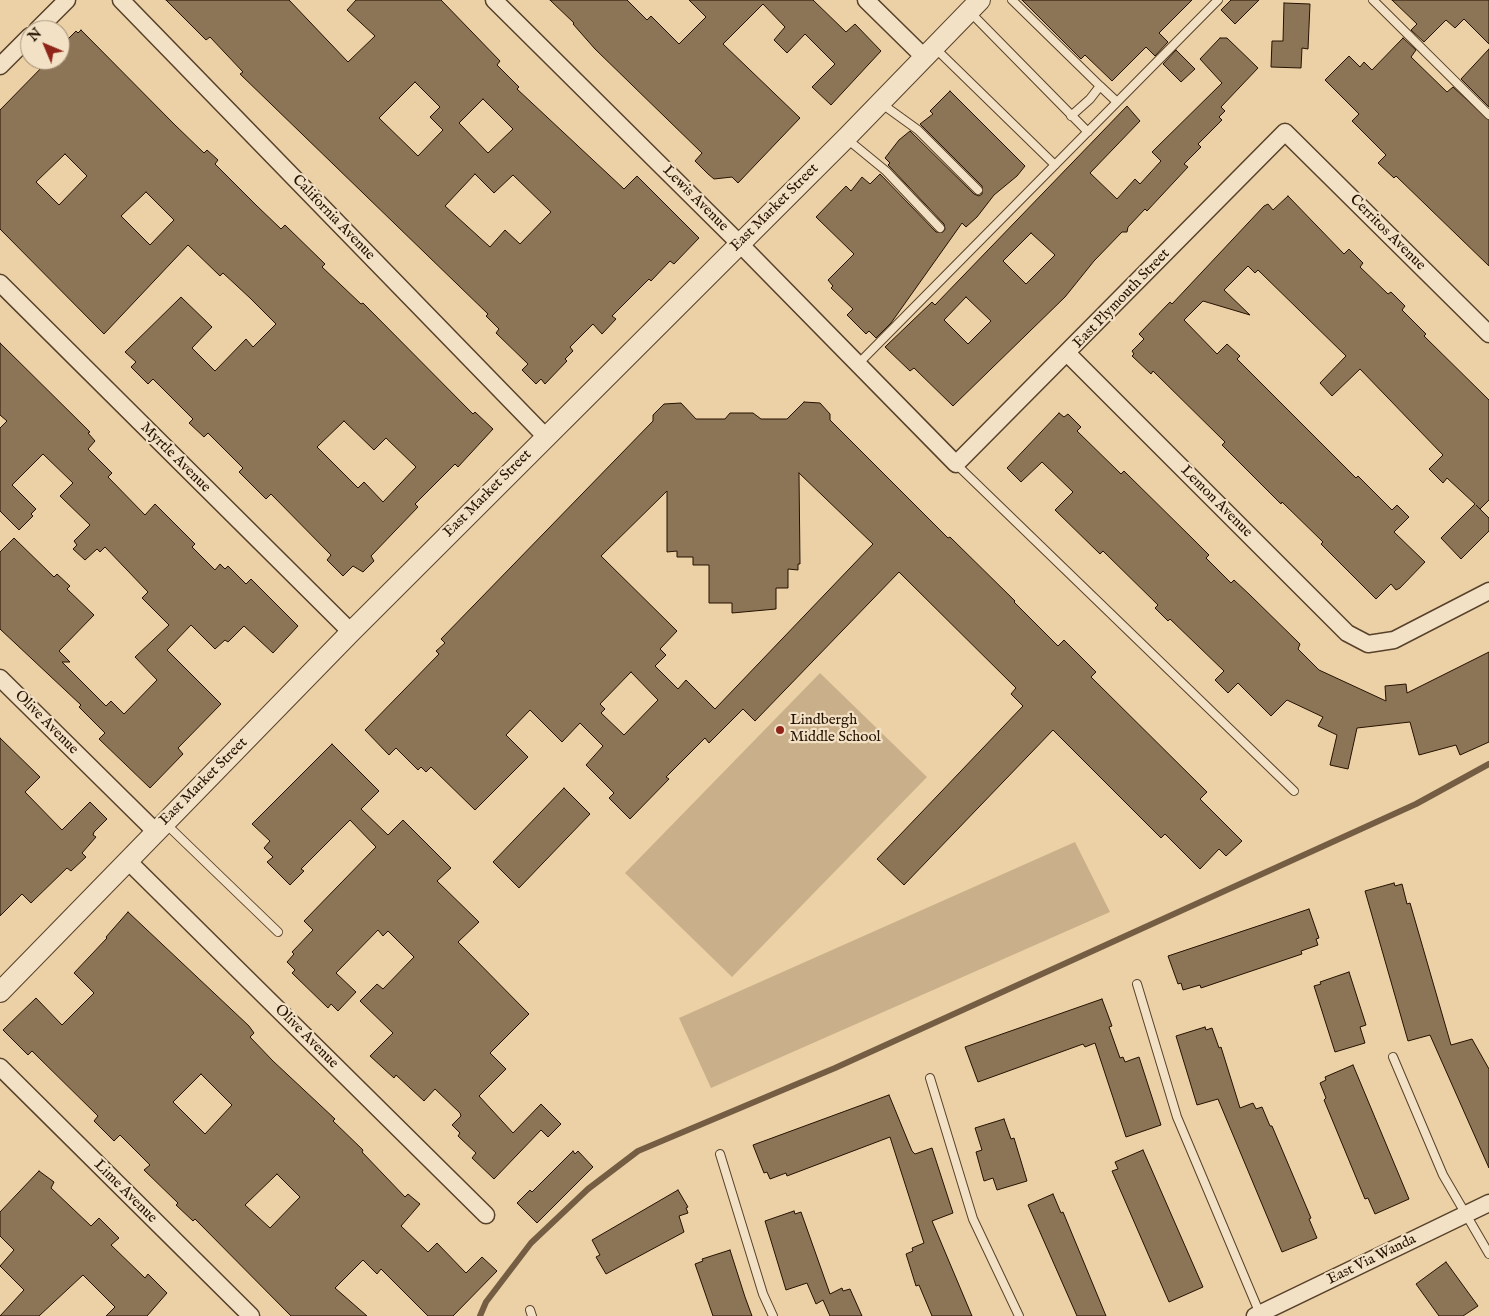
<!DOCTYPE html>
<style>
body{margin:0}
#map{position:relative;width:1489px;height:1316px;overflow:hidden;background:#ecd1a6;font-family:"IM FELL English",serif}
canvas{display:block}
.north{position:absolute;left:20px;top:20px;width:50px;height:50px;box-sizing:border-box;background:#f3e1c5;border:1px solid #a18e76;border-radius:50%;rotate:315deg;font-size:14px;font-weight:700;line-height:20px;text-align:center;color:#251100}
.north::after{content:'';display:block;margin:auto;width:18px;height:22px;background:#8f2418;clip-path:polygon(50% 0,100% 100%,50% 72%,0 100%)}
</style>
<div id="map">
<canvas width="1489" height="1316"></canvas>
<div class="north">N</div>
</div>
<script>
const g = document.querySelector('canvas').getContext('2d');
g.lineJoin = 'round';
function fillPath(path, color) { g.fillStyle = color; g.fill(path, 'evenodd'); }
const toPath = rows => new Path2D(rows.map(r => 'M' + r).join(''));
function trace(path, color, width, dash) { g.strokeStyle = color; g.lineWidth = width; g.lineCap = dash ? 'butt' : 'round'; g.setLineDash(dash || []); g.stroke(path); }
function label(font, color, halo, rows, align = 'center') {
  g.font = font + ' "IM FELL English",serif'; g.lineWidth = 4.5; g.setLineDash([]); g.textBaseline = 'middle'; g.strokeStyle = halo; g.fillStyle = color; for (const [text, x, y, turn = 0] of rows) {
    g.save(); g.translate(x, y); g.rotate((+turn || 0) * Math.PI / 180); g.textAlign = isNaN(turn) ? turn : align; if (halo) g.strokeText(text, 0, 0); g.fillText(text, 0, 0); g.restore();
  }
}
const green = toPath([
 [820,673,927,777,732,977,625,873],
 [1075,842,1110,912,711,1088,679,1018]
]);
const stream = toPath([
 [480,1316,486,1302,531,1243,588,1189,638,1151,835,1068,1416,804,1489,764]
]);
const building = toPath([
 [166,0,289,0,348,62,375,36,347,10,356,0,441,0,500,61,497,65,519,87,517,89,624,189,637,176,699,238,674,264,670,261,651,281,649,279,612,316,616,319,602,334,593,324,570,347,573,351,565,359,567,361,545,384,541,379,536,384,522,370,528,364,496,333,499,329,486,316,488,314,240,74,243,72,210,37,206,40,166,0],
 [415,82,440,107,430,117,443,130,418,156,379,118,415,82],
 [483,99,513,129,488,153,459,123,483,99],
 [475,174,494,193,513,175,551,212,520,244,505,230,490,247,445,206,475,174],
 [550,0,627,0,647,20,651,16,679,44,706,17,689,0,813,0,846,32,855,24,881,51,831,105,812,87,835,64,805,34,787,53,774,40,785,27,763,4,723,44,800,118,738,183,732,177,714,179,708,174,695,161,702,153,595,49,573,24,574,23,550,0],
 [1022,0,1192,0,1159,33,1168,42,1155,56,1146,47,1112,81,1085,55,1081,59,1022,0],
 [1231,0,1259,0,1235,24,1221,10,1231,0],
 [1392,0,1489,0,1489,44,1464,19,1455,28,1446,20,1424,42,1411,30,1417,24,1392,0],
 [1284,3,1310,4,1308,49,1302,48,1301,68,1271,67,1272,41,1283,41,1284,3],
 [81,30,175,125,204,153,207,150,218,160,215,164,257,206,281,229,285,225,325,264,322,267,361,304,363,303,473,414,475,412,493,429,458,467,455,464,415,504,418,507,371,556,374,561,363,572,353,566,343,576,327,560,331,555,271,494,266,499,239,472,243,468,208,433,204,437,189,423,193,419,153,379,148,384,131,367,136,362,125,352,181,297,212,327,192,348,215,371,246,339,253,347,276,324,250,298,223,273,220,276,188,245,104,334,0,229,0,110,49,60,60,60,60,47,76,31,78,33,81,30],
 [65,154,87,176,59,205,36,182,65,154],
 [146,192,174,220,150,245,121,216,146,192],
 [344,421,374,450,386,438,416,467,383,502,364,482,358,488,317,447,344,421],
 [1220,38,1227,38,1258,68,1221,107,1225,111,1219,117,1222,120,1198,144,1201,147,1184,164,1188,167,1147,211,1145,209,1128,227,1127,232,1122,232,1094,261,1065,297,953,406,914,368,910,371,885,347,932,302,935,305,1127,106,1140,121,1090,173,1117,199,1135,179,1140,184,1161,161,1152,152,1222,83,1200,59,1220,38],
 [1031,233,1055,255,1026,284,1003,261,1031,233],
 [966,297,991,321,968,344,944,320,966,297],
 [1403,38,1416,50,1411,57,1447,92,1453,87,1489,120,1489,266,1396,176,1394,178,1378,163,1386,155,1352,121,1359,114,1325,80,1349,56,1360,67,1364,62,1372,70,1403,38],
 [1489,49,1489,107,1461,79,1489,49],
 [1176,50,1195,69,1181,82,1163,64,1176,50],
 [950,91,1025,166,1017,176,994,195,977,217,966,227,962,223,891,323,876,338,869,331,866,334,847,315,853,309,831,288,833,286,828,280,854,254,816,217,846,186,851,191,862,177,870,184,880,174,936,232,943,232,945,229,944,224,888,165,890,163,885,158,899,140,910,131,974,194,979,196,982,194,982,186,920,124,933,114,930,111,950,91],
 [1288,196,1344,254,1349,249,1363,263,1360,267,1388,294,1391,292,1405,306,1402,310,1426,334,1424,336,1489,400,1489,500,1480,509,1476,505,1489,518,1489,531,1461,559,1441,538,1475,504,1447,478,1443,483,1429,469,1443,455,1360,369,1332,396,1320,383,1346,356,1258,270,1255,273,1248,266,1224,290,1250,315,1203,301,1184,320,1217,354,1227,344,1240,356,1237,359,1356,478,1358,476,1392,510,1397,505,1409,517,1394,532,1425,562,1400,588,1396,590,1391,584,1376,599,1321,544,1323,542,1282,502,1281,504,1222,445,1225,442,1153,371,1151,374,1132,356,1134,354,1132,351,1144,339,1139,334,1170,302,1172,304,1264,206,1268,204,1273,210,1288,196],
 [0,343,90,432,88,433,95,441,88,449,112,473,108,477,145,515,155,504,195,544,192,547,215,570,220,564,225,569,228,566,246,584,251,579,298,626,273,653,244,626,228,642,225,640,215,649,191,625,167,650,221,704,178,748,183,754,150,788,99,739,105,733,79,707,81,705,0,629,0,552,14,538,54,577,57,574,70,586,67,589,94,615,59,651,70,662,62,662,106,706,111,701,124,714,157,680,135,657,169,625,142,598,148,592,105,547,100,552,97,549,85,560,73,549,77,545,74,541,90,525,60,496,73,483,43,454,12,485,36,509,31,514,33,516,19,530,0,511,0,428,7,421,0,415,0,343],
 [804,402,820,403,830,414,830,420,948,538,950,537,1015,601,1014,602,1058,646,1064,640,1096,672,1091,677,1207,792,1200,799,1242,841,1226,856,1219,849,1200,869,1165,834,1161,838,1053,730,904,885,877,859,1023,706,1011,694,1016,688,899,572,755,721,743,709,709,743,705,738,666,777,669,779,630,819,609,798,614,793,586,765,603,746,580,723,562,742,530,710,506,735,528,757,475,810,431,767,426,772,421,767,418,770,396,748,389,755,365,730,439,654,436,651,445,643,441,639,653,421,653,415,664,404,681,403,696,419,725,419,730,413,753,413,761,419,787,419,804,402],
 [799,473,873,544,715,709,686,680,678,689,655,666,666,655,660,649,677,631,601,556,667,491,667,552,677,551,677,557,693,557,693,565,709,565,709,603,732,603,732,613,776,609,776,588,788,588,788,569,798,570,798,564,800,564,799,473],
 [631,672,658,700,624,735,601,713,605,709,600,704,631,672],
 [1059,413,1064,417,1068,414,1081,427,1077,431,1121,474,1124,471,1194,540,1209,555,1206,558,1231,583,1234,580,1250,595,1300,644,1298,649,1319,670,1386,701,1385,686,1406,684,1407,693,1489,652,1489,742,1460,755,1456,745,1419,755,1410,722,1357,728,1348,769,1330,765,1337,735,1318,726,1323,717,1287,700,1271,716,1238,683,1228,693,1215,680,1224,671,1170,619,1168,621,1155,608,1158,605,1103,551,1100,554,1055,510,1073,492,1042,462,1021,482,1007,468,1059,413],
 [0,738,40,777,25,792,62,830,90,802,107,819,94,832,93,835,96,837,82,853,86,857,71,871,67,868,31,903,22,894,0,916,0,738],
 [332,744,379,791,361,809,388,835,403,820,451,868,437,881,479,922,458,942,529,1014,490,1053,506,1069,479,1096,513,1133,541,1104,561,1124,548,1137,541,1130,494,1179,472,1158,476,1153,458,1136,460,1133,452,1125,461,1116,460,1113,435,1089,424,1101,396,1075,394,1078,370,1056,393,1033,360,1001,377,984,383,989,414,957,388,931,383,936,378,930,336,973,356,992,338,1011,331,1004,328,1008,292,973,295,970,287,962,294,954,292,952,313,930,304,921,376,847,350,820,301,869,304,871,290,885,267,862,273,857,264,848,270,841,252,824,332,744],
 [564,788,590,814,519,888,493,862,564,788],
 [1394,883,1395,886,1402,884,1407,904,1410,903,1451,1045,1472,1039,1489,1069,1489,1168,1430,1035,1408,1041,1365,891,1394,883],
 [1309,909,1319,938,1316,939,1318,945,1301,951,1302,954,1201,988,1200,985,1183,990,1181,983,1178,984,1168,956,1309,909],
 [128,912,249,1026,254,1033,250,1037,273,1061,335,1119,333,1121,363,1150,362,1152,405,1197,408,1194,420,1204,401,1226,428,1252,437,1243,466,1273,482,1257,497,1271,453,1316,428,1316,381,1269,377,1274,363,1260,335,1288,367,1316,291,1316,195,1219,193,1221,176,1205,178,1203,144,1170,150,1165,120,1135,114,1141,94,1121,98,1116,32,1051,28,1055,3,1030,36,998,62,1025,94,993,74,973,107,938,106,937,128,912],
 [201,1074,232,1105,205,1134,173,1102,201,1074],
 [277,1174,300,1197,270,1228,245,1205,277,1174],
 [1349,972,1366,1025,1360,1027,1365,1043,1335,1052,1314,986,1321,984,1320,982,1349,972],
 [1102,999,1112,1026,1109,1027,1120,1058,1123,1057,1125,1062,1139,1057,1161,1125,1126,1137,1095,1043,1085,1047,1083,1044,978,1082,965,1047,1102,999],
 [1205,1027,1206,1030,1212,1028,1219,1048,1221,1047,1240,1108,1253,1103,1256,1109,1262,1107,1270,1126,1272,1126,1311,1218,1309,1219,1317,1238,1282,1252,1218,1099,1197,1105,1176,1036,1205,1027],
 [1353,1065,1409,1199,1375,1214,1368,1198,1365,1199,1324,1100,1326,1098,1320,1083,1326,1080,1325,1077,1353,1065],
 [889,1095,912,1151,915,1154,932,1148,953,1213,932,1221,972,1316,932,1316,919,1285,916,1286,906,1254,913,1251,912,1248,924,1243,890,1137,787,1176,786,1173,770,1179,767,1172,764,1173,753,1145,889,1095],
 [1004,1119,1011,1139,1014,1138,1027,1181,997,1190,993,1178,984,1181,976,1152,982,1150,975,1128,1004,1119],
 [1143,1150,1203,1287,1169,1302,1112,1171,1118,1169,1115,1162,1143,1150],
 [573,1151,575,1154,578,1151,593,1167,537,1223,517,1203,530,1190,532,1192,573,1151],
 [39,1171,54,1182,51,1188,91,1226,99,1218,119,1238,111,1245,145,1278,148,1274,167,1293,147,1316,106,1316,115,1307,83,1275,39,1316,0,1316,24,1290,0,1266,14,1250,0,1236,0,1212,39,1171],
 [678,1190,688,1207,686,1208,688,1213,679,1216,684,1232,606,1274,596,1257,600,1255,592,1240,678,1190],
 [1053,1194,1061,1213,1063,1212,1106,1316,1077,1316,1028,1205,1053,1194],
 [794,1211,795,1214,801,1212,830,1294,842,1288,843,1291,850,1289,862,1316,830,1316,823,1300,816,1304,807,1283,786,1290,765,1221,794,1211],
 [730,1250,745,1297,752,1316,713,1316,695,1264,703,1261,702,1259,730,1250],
 [1446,1262,1478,1306,1463,1316,1439,1316,1416,1284,1446,1262]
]);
const service = toPath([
 [1012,0,1100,86,1090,99,1071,116],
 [1373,0,1489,115],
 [969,11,1088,132],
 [935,48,1055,165],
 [1100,86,1117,102],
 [882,104,918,130,978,190],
 [847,139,886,171,940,228],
 [858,364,1218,0],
 [956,464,1294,791],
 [166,824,278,932],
 [1137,984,1177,1117,1260,1314],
 [1393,1057,1443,1175,1489,1254],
 [930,1078,973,1219,1019,1316],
 [720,1154,763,1294,773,1316],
 [530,1310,532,1316]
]);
const minor = toPath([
 [121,0,545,436],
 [494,0,739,243,956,464,1285,132,1489,334],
 [866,0,924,57],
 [37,30,67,0],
 [0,66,30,36],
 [0,283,351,632],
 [1068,354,1347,633,1368,644,1394,640,1489,591],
 [0,678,155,831],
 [127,860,486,1215],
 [0,1067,251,1316],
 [1255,1316,1489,1203]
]);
const tertiary = toPath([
 [0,992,351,632,846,138,980,0]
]);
const markers = [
 [780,730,5,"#8f2418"]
];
const streetNames = [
 ["Lewis Avenue",695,199,45],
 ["East Market Street",775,208,-45],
 ["California Avenue",333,218,46],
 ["Cerritos Avenue",1387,233,45],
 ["East Plymouth Street",1122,299,-46],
 ["Myrtle Avenue",175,458,45],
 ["East Market Street",488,494,-45],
 ["Lemon Avenue",1216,502,45],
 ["Olive Avenue",46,723,45],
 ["East Market Street",204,782,-45],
 ["Olive Avenue",306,1037,45],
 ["Lime Avenue",125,1192,45],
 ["East Via Wanda",1372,1260,-26]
];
const poiNames = [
 ["Lindbergh",790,721],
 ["Middle School",790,738]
];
fillPath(green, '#cab08a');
trace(stream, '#745d42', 6);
fillPath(building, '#8c7556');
trace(building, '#251100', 1);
trace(service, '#57412a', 10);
trace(minor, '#57412a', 19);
trace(tertiary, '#57412a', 22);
trace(service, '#f3e1c5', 8);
trace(minor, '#f3e1c5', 16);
trace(tertiary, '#f3e1c5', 20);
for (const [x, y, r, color] of markers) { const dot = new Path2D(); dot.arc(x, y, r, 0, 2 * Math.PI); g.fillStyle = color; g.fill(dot); trace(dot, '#f3e1c5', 2); }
label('15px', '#251100', '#f3e1c5', streetNames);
label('15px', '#251100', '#f3e1c5', poiNames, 'left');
</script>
